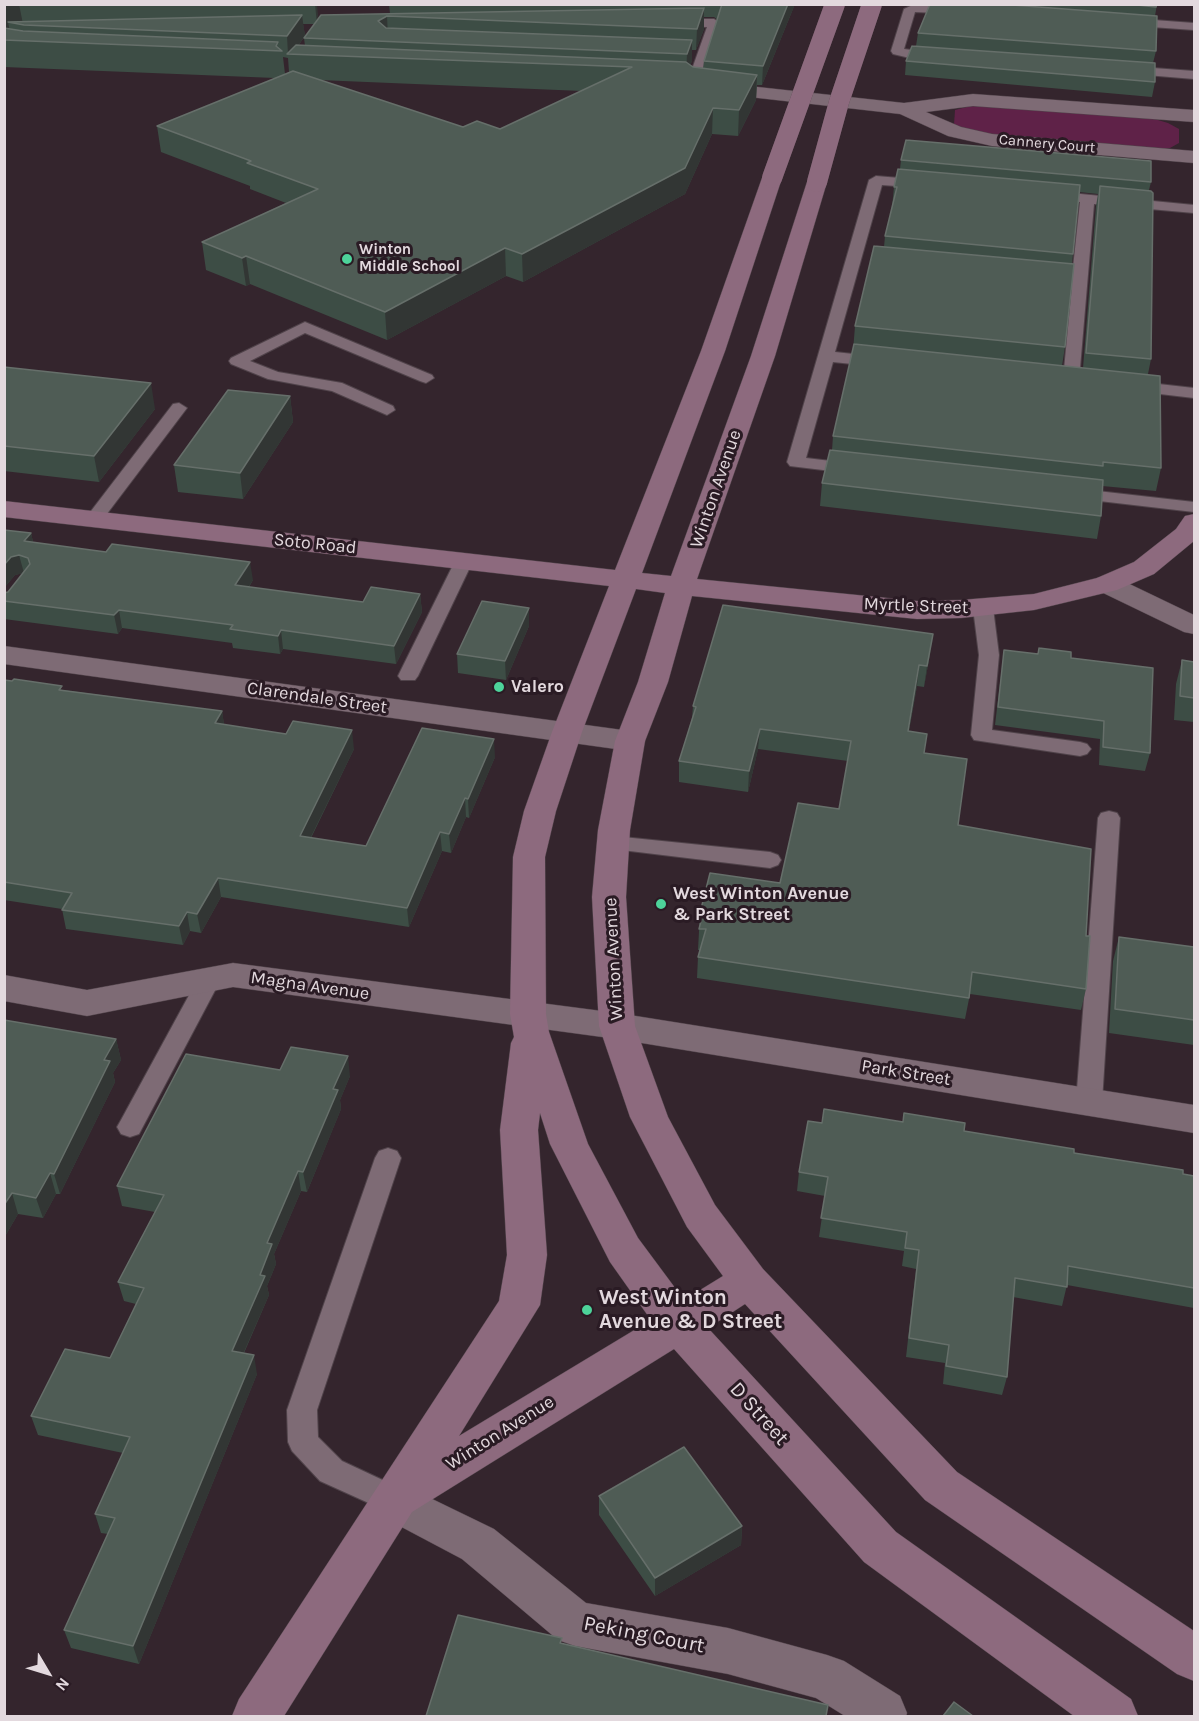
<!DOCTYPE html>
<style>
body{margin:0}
#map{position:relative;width:1199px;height:1721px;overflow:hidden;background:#34252d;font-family:Karla,sans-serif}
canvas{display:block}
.frame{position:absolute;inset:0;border:6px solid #e3d9de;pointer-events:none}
.north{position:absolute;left:18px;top:1643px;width:60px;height:60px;-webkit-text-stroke:4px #2a1b24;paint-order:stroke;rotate:128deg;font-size:16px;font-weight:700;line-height:24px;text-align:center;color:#e3d9de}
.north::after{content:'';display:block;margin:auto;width:21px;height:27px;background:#e3d9de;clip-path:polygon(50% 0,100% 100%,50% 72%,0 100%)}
</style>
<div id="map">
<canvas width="1199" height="1721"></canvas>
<div class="frame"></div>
<div class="north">N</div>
</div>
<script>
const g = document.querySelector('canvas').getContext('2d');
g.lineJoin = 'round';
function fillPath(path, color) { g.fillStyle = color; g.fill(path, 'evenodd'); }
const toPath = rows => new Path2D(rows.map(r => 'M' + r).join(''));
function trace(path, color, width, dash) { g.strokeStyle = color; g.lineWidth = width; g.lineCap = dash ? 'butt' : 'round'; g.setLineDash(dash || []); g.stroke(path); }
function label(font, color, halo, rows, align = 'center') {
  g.font = font + ' Karla,sans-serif'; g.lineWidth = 6; g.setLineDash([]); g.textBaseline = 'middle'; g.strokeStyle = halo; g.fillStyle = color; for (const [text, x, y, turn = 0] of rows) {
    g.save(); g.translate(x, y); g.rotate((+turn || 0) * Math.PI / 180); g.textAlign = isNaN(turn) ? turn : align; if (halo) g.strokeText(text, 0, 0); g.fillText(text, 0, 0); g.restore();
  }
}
const green = toPath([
 [978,104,1151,118,1168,123,1179,129,1179,143,1170,148,1156,149,973,133,954,125,955,110]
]);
const lane = toPath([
 [915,4,960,6,966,10,960,14,915,12,904,49,942,54,944,57,942,60,914,59,893,54,891,51,904,9,915,4],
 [1127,18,1194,23,1194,30,1123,25,1121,22,1127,18],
 [674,19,714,19,720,23,699,83,707,84,708,87,707,90,692,90,686,86,707,27,670,26,668,23,674,19],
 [1126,66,1194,71,1194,79,1122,73,1120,70,1122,67,1126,66],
 [876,176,924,180,931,184,924,188,882,185,835,352,881,357,889,362,881,367,833,362,806,458,856,464,862,465,865,469,862,473,856,474,790,466,787,462,869,180,876,176],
 [1050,191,1194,205,1194,213,1094,204,1079,380,1071,385,1063,380,1072,286,1042,284,1034,279,1042,274,1072,277,1080,202,1045,198,1043,195,1045,192,1050,191],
 [305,322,432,375,434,378,426,383,420,381,305,333,250,361,278,372,342,383,393,406,395,410,387,415,332,391,268,379,231,364,229,361,231,358,305,322],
 [1132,381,1194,388,1194,398,1126,390,1124,386,1132,381],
 [179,403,187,408,100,523,88,523,85,519,88,515,173,404,179,403],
 [1071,488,1194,502,1194,512,1065,497,1062,493,1065,489,1071,488],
 [464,555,471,557,473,561,418,676,415,680,401,680,398,676,455,561,457,557,464,555],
 [983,602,990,604,993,608,999,655,992,730,1080,742,1087,744,1091,749,1087,754,1080,756,974,740,971,735,979,655,973,608,976,604,983,602],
 [1109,811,1117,813,1120,818,1102,1102,1098,1109,1089,1112,1080,1109,1076,1102,1098,818,1101,813,1109,811],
 [613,836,770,852,778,855,781,860,778,865,770,868,605,848,602,843,605,838,613,836],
 [208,972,216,975,220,981,139,1134,130,1137,121,1134,117,1127,121,1120,200,975,208,972],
 [388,1148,397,1151,401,1158,317,1410,318,1437,342,1461,404,1490,408,1500,404,1510,393,1514,320,1481,292,1451,288,1442,287,1410,375,1158,379,1151,388,1148]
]);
const street = toPath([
 [721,83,904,103,973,94,1194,110,1194,122,973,106,926,112,961,127,992,134,1194,151,1194,163,992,146,948,136,900,114,714,93,712,89,714,85,721,83],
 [1107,576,1117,578,1194,615,1194,634,1184,632,1097,590,1093,584,1097,578,1107,576],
 [4,646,630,731,641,734,645,741,641,748,630,751,4,664,4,646],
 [233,963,617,1013,1194,1105,1194,1133,617,1039,233,987,87,1016,4,1001,4,975,87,990,233,963],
 [393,1480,494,1529,586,1603,728,1628,827,1655,844,1661,900,1696,907,1713,906,1716,845,1716,816,1698,728,1674,575,1646,558,1640,462,1559,377,1514,371,1500,377,1486,393,1480]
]);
const secondary = toPath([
 [772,172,779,174,782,178,725,351,642,573,671,576,751,356,807,182,810,178,817,176,824,178,827,182,775,356,697,579,917,601,961,600,1034,594,1097,578,1134,562,1176,529,1185,516,1194,514,1194,541,1154,574,1117,590,1034,610,961,618,917,619,692,596,668,682,645,741,630,830,626,897,635,1026,668,1117,715,1205,763,1269,957,1472,1194,1631,1194,1681,1177,1674,925,1500,745,1304,708,1328,896,1532,1131,1699,1138,1716,1074,1716,864,1562,674,1349,412,1512,284,1716,232,1716,239,1699,499,1301,507,1255,500,1130,511,1043,514,1037,510,1014,513,857,524,811,552,732,609,586,4,517,4,501,615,570,701,351,762,178,765,174,772,172],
 [636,589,665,593,638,682,615,741,598,830,592,897,599,1026,630,1117,687,1227,723,1276,684,1300,638,1238,588,1144,549,1032,546,1014,545,857,556,811,582,732,636,589],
 [540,1113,550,1144,610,1262,651,1320,459,1436,540,1305,547,1255,538,1130,540,1113]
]);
const secondaryBridge = toPath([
 [772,178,835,4],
 [817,182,839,102,872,4]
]);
const wall = toPath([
 [4,4,317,4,317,20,390,14,389,4,795,4,762,85,757,85,756,100,738,136,712,134,685,194,523,282,506,276,387,340,250,284,246,286,206,270,202,242,286,203,250,189,250,186,161,152,157,126,275,78,4,67],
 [704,17,714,17,718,20,704,61,703,68,693,67,690,65,692,61,692,50,696,50,704,29],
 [303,24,315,24,304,38,305,46,298,46,305,36],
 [283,57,288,58,289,72,285,74],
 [319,80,582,91,500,129,463,127],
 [1012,4,1157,4,1155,16,1156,51,1153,63,1155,82,1152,97,905,75,906,61,916,46,918,33,1013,6],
 [901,160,1151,182,1149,190,1151,359,1148,374,1161,468,1156,491,1102,486,1101,516,1097,539,820,506,822,483,832,450,833,436,853,351,855,326,884,247,885,236,892,207,894,187,900,169],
 [1079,192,1098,194,1096,206,1083,368,1062,366,1065,347,1072,264],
 [4,367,155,409,99,482,4,471],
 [290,396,293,422,243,499,178,492,174,465],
 [4,530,31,533,33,542,253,580,249,587,363,602,420,594,422,612,396,664,283,649,280,654,233,648,232,643,122,628,118,634,4,619,4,593,8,592,23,573,15,575,4,588],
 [529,608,529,626,506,680,458,673,457,654],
 [1004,650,1071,658,1150,753,1145,771,1099,765,1100,739,995,725],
 [930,654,924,687,917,686,909,731,924,753,958,825,1086,936,1086,989,1081,1010,970,994,965,1019,697,978,698,957,700,950,698,950,700,913,780,883,839,809,848,761,758,749,748,792,679,782,679,761,692,718,693,706],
 [1182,660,1194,662,1194,722,1174,720,1176,684],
 [4,680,63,690,222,711,224,725,354,749,311,838,366,846,495,757,469,818,466,817,451,853,442,851,409,927,221,897,201,933,190,931,183,945,66,929,62,909,4,900],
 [1119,937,1194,947,1194,1045,1109,1033,1113,961],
 [4,1020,116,1039,121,1060,113,1073,115,1082,60,1194,56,1194,43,1218,18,1214,4,1238],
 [280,1070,350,1076,340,1100,341,1109,307,1192,301,1191,274,1254,276,1264,267,1286,269,1295,244,1353,257,1374,139,1664,71,1648,64,1630,108,1534,101,1533,95,1514,123,1453,38,1435,31,1416,110,1358,136,1304,124,1301,118,1282,155,1212,122,1206,117,1186],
 [822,1123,964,1131,1194,1176,1194,1336,1194,1308,1067,1285,1062,1306,1013,1297,1007,1377,1002,1395,943,1384,945,1363,906,1357,916,1269,902,1266,904,1251,819,1237,825,1196,797,1191,799,1172],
 [599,1496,742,1526,741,1545,655,1596,599,1515]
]);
const shadedWall = toPath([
 [10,4,19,4,23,24,8,22,10,32,4,33,4,6],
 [315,4,317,4,318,15,317,24],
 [788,4,795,4,762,85,763,66],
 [704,8,704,29,696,50,697,29],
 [302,15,305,36,292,54,288,54,287,36],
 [387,16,388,37,378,21],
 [692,40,692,61,686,76,687,54],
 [757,75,756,100,738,136,739,110],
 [713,108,712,134,685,194,523,282,522,254],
 [505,248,506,276,387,340,385,312],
 [246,256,250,284,246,286,242,258],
 [151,383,155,409,99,482,94,456],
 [290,396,293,422,243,499,240,473],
 [31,533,35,551,24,541],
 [19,555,24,573,15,575,4,588,4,565,11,557],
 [250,562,253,580,238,603,235,585],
 [420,594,422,612,396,664,394,646],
 [529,608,529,626,506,680,505,661],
 [119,610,122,628,118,634,114,615],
 [281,630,283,649,280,654,278,636],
 [933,634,930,654,924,687,927,666],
 [919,665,917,686,905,752,908,731],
 [222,711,225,730,215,723],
 [760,729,758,749,748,792,749,771],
 [352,730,354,749,302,855,300,836],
 [494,739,495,757,469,818,468,799],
 [465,798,466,817,451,853,449,834],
 [440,832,442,851,409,927,407,908],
 [218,878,221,897,201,933,197,914],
 [187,912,190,931,183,945,179,926],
 [116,1039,121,1060,113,1073,115,1082,60,1194,54,1174,104,1060],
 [348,1056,350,1076,340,1100,341,1109,307,1192,303,1172,333,1089],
 [298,1171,301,1191,274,1254,276,1264,267,1286,269,1295,236,1370,232,1351,260,1275,267,1243],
 [50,1173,56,1194,43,1218,36,1198],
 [12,1193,18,1214,4,1238,4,1205],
 [254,1355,257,1374,139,1664,133,1646],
 [742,1526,741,1545,655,1596,655,1578]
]);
const building = toPath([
 [722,4,788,4,763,66,704,61,722,4],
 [930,4,999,4,1157,16,1156,51,918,33,930,4],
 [1127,4,1157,4,1156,7,1127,4],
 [704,8,697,29,387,16,378,21,386,28,692,40,687,54,304,38,321,15,704,8],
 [302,15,287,36,24,25,8,22,302,15],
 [4,28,23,31,278,42,276,46,282,51,4,40,4,28],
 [296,45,686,62,693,67,757,75,739,110,713,108,685,168,522,254,505,248,385,312,246,256,242,258,202,242,318,189,247,163,251,161,157,126,293,71,463,127,477,121,500,129,632,67,287,54,296,45],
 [912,46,1155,63,1155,82,906,61,912,46],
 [906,140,1151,161,1151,182,901,160,906,140],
 [898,169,1080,185,1073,254,885,236,897,187,894,187,898,169],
 [1100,186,1151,191,1153,193,1151,359,1086,353,1100,186],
 [874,246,1074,264,1065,347,855,326,874,246],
 [854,344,1160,376,1161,468,1103,462,1103,466,833,436,854,344],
 [4,367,151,383,94,456,4,446,4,367],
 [228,390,290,396,240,473,174,465,228,390],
 [830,450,1103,480,1101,516,822,483,830,450],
 [4,530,31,533,24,541,106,552,112,544,250,562,235,585,363,602,371,587,420,594,394,646,281,630,278,636,230,629,233,625,119,610,114,615,4,601,4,593,8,592,30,564,28,558,19,555,11,557,4,565,4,530],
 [482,601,529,608,505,661,457,654,482,601],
 [723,605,933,634,927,666,919,665,908,731,927,734,924,753,967,759,958,825,1091,849,1086,936,1090,936,1086,989,972,972,969,998,698,957,706,929,699,929,703,913,700,913,710,873,780,883,798,803,839,809,851,741,760,729,749,771,679,761,696,707,693,706,723,605],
 [1039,648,1071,652,1071,658,1153,668,1150,753,1103,747,1104,721,998,707,1004,650,1038,654,1039,648],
 [1182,660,1194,662,1194,698,1180,696,1182,660],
 [14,679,62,686,59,690,222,711,215,723,286,734,293,721,352,730,300,836,366,846,422,728,494,739,468,799,465,798,449,834,440,832,407,908,218,878,197,914,187,912,179,926,62,910,72,893,4,882,4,680,12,681,14,679],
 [1119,937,1194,947,1194,1020,1115,1009,1119,937],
 [4,1020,116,1039,104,1060,110,1061,54,1174,50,1173,36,1198,12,1193,4,1205,4,1020],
 [291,1047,348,1056,333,1089,338,1090,303,1172,298,1171,267,1243,272,1244,260,1275,265,1276,232,1351,254,1355,133,1646,64,1630,115,1518,95,1514,130,1437,31,1416,65,1349,110,1358,144,1288,118,1282,164,1195,117,1186,186,1054,280,1070,291,1047],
 [824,1109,903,1122,904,1113,965,1123,964,1131,1074,1149,1074,1153,1183,1170,1183,1174,1194,1176,1194,1288,1068,1266,1067,1287,1015,1278,1007,1377,946,1366,949,1345,909,1338,919,1250,905,1248,907,1232,821,1218,828,1177,799,1172,808,1121,822,1123,824,1109],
 [684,1447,742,1526,655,1578,599,1496,684,1447],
 [458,1615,562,1638,560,1643,828,1705,826,1716,426,1716,458,1615],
 [954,1702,973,1716,943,1716,954,1702]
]);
const markers = [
 [347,259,6,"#4dd39a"],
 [499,687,6,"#4dd39a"],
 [661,904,6,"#4dd39a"],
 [587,1310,6,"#4dd39a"]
];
const farStreetnames = [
 ["Cannery Court",1047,144,5]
];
const farPoinames = [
 ["Winton",359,250],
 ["Middle School",359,267]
];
const streetNames = [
 ["Winton Avenue",716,489,-71],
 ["Soto Road",315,544,6],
 ["Myrtle Street",916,606,2],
 ["Clarendale Street",317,698,8],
 ["Winton Avenue",614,959,-93],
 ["Magna Avenue",310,986,8],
 ["Park Street",906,1073,9],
 ["Winton Avenue",500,1433,-32]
];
const poiNames = [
 ["Valero",511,687],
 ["West Winton Avenue",673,894],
 ["& Park Street",673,915]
];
const nearPoinames = [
 ["West Winton",599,1298],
 ["Avenue & D Street",599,1322]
];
const nearStreetnames = [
 ["D Street",759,1414,48],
 ["Peking Court",644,1635,11]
];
fillPath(green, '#5f2248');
trace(lane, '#50434a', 2);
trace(street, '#50434a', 1);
trace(secondary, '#50434a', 1);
fillPath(lane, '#7e6b75');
fillPath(street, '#7e6b75');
fillPath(secondary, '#8d6a7e');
trace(secondaryBridge, '#50434a', 20, []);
trace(secondaryBridge, '#8d6a7e', 20);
fillPath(wall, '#3d4d45');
fillPath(shadedWall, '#323634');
fillPath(building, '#4f5c55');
trace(building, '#666f6a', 1.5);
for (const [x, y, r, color] of markers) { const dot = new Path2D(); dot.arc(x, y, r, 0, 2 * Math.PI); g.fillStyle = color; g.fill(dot); trace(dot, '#2a1b24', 2); }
label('15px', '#e3d9de', '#2a1b24', farStreetnames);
label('bold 15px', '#e3d9de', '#2a1b24', farPoinames, 'left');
label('18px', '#e3d9de', '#2a1b24', streetNames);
label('bold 18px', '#e3d9de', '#2a1b24', poiNames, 'left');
label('bold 21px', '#e3d9de', '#2a1b24', nearPoinames, 'left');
label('21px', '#e3d9de', '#2a1b24', nearStreetnames);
</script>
